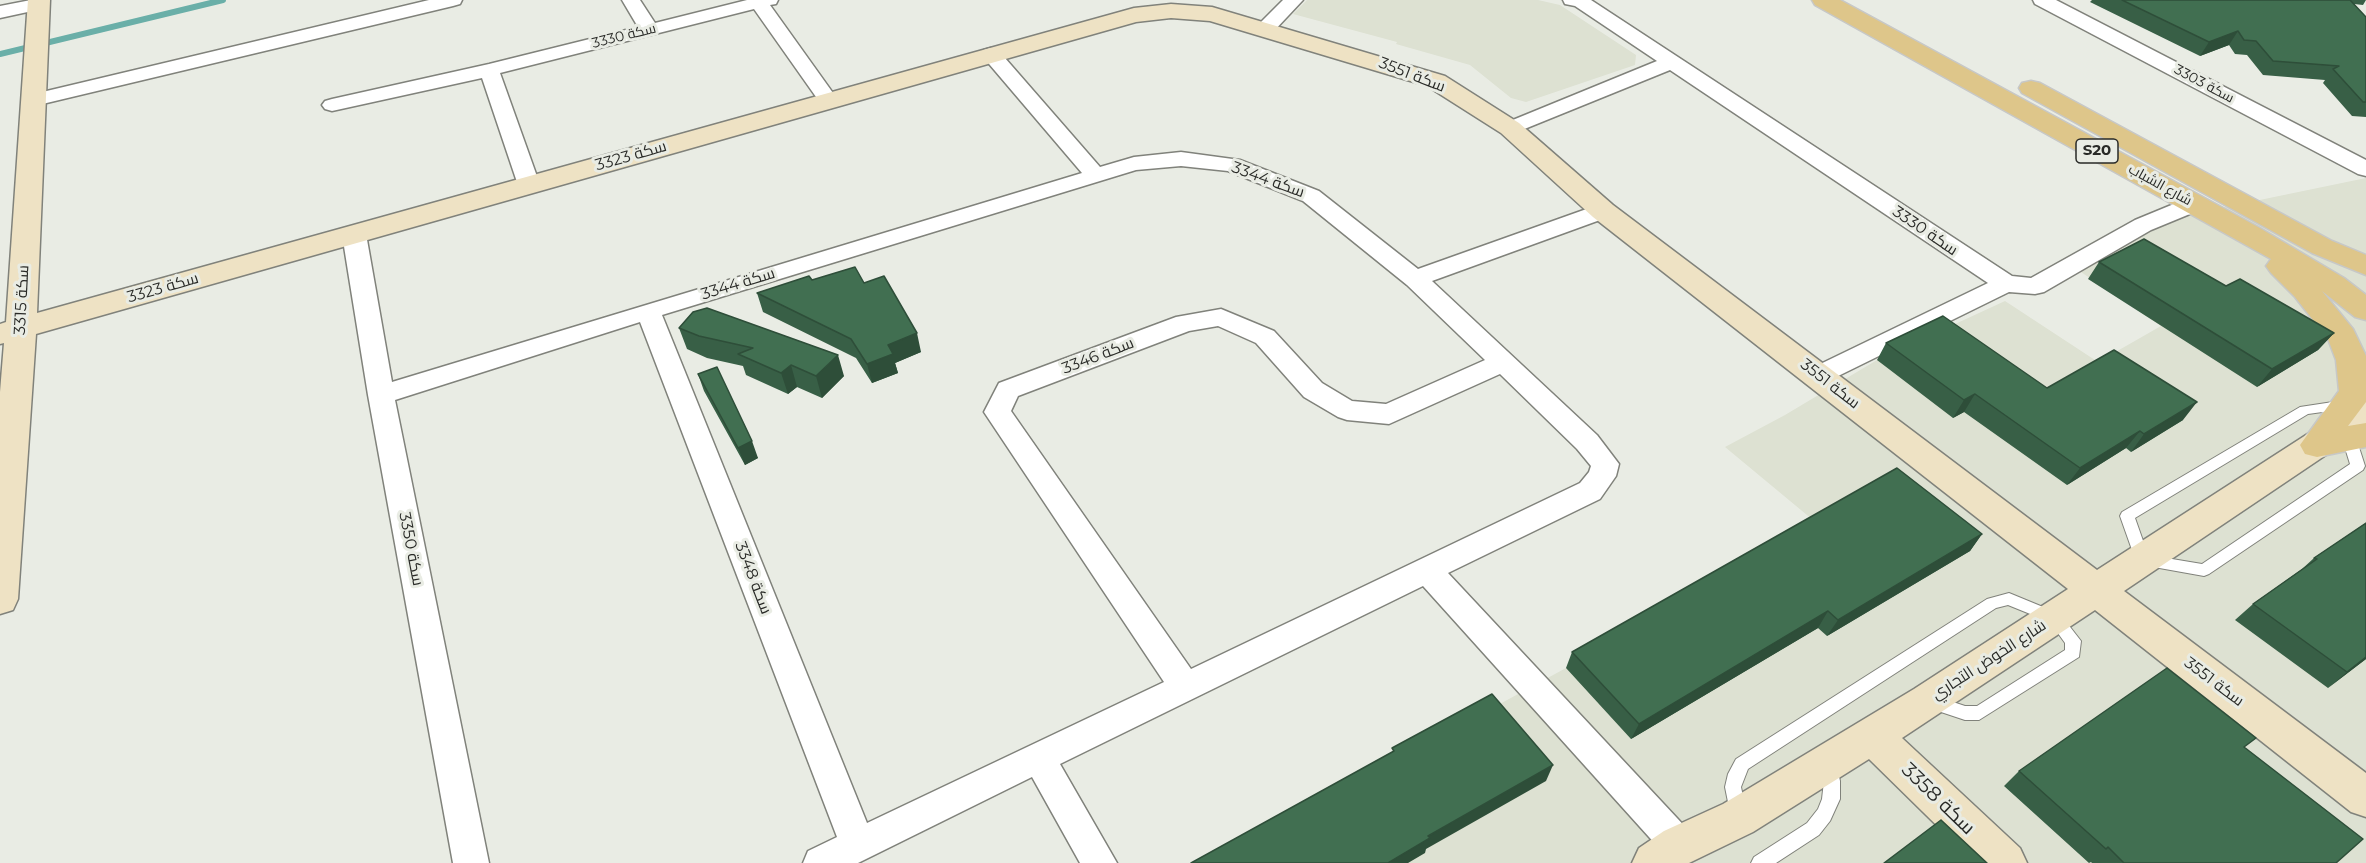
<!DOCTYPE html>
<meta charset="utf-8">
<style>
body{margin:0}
canvas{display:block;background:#e9ece4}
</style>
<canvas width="2366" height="863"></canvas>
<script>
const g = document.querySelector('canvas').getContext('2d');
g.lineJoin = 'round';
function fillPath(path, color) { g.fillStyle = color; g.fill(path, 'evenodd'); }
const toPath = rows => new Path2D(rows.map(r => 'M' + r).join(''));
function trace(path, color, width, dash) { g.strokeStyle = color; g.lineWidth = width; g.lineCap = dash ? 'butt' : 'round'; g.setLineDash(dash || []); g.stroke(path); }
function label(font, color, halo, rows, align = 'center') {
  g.font = font + ' Montserrat,Cairo,sans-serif'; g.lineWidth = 6; g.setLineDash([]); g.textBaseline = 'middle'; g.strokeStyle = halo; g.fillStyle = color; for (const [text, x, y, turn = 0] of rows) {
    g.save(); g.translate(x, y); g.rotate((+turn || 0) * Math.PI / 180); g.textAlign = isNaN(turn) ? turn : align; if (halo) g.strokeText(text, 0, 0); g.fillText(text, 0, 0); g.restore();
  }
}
const built = toPath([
 [1307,0,1538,0,1560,5,1636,55,1635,65,1526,102,1511,98,1470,65,1396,44,1397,42,1293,14],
 [2366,178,2366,863,1207,863,1566,668,1819,525,1725,447,1785,415,1877,360,2005,301,2098,362,2161,326,2078,270,2163,220]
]);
const stream = toPath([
 [0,54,223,0]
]);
const lane = toPath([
 [2346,400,2353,405,2351,408,2308,414,2135,518,2148,555,2202,564,2350,464,2342,438,2344,434,2354,434,2356,438,2365,466,2363,470,2209,574,2204,576,2137,564,2120,516,2122,512,2300,407,2346,400],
 [2009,593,2060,614,2081,641,2079,657,1979,720,1965,720,1926,707,1924,702,1926,697,1932,695,1965,706,1977,706,2065,650,2065,643,2050,622,2008,605,1996,608,1748,769,1741,787,1747,816,1744,822,1738,824,1732,822,1725,787,1728,774,1736,759,1987,599,2009,593],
 [1829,756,1835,759,1840,781,1840,799,1830,821,1819,835,1776,863,1751,863,1754,857,1807,823,1818,809,1822,799,1824,781,1821,764,1823,759,1829,756]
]);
const street = toPath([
 [31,0,45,0,48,4,46,8,0,18,0,6,31,0],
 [429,0,462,0,460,4,453,6,34,106,27,104,24,100,27,96,34,94,429,0],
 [622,0,640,0,655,23,747,0,778,0,776,4,770,5,838,100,835,104,828,106,821,104,754,9,500,73,540,185,537,190,529,192,521,190,518,185,482,78,332,111,325,109,322,105,325,101,332,99,489,64,638,27,622,0],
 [1283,0,1303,0,1272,33,1258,33,1255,29,1258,25,1283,0],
 [1563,0,1591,0,2012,276,2031,278,2135,220,2186,199,2194,197,2202,199,2205,204,2202,209,2151,230,2044,292,2035,294,2009,292,1828,381,1819,384,1810,381,1806,375,1810,369,1988,283,1670,70,1517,132,1510,134,1503,132,1499,128,1503,124,1657,61,1575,6,1565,4,1563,0],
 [2033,0,2056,0,2366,160,2366,176,2358,174,2035,4,2033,0],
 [991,48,998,50,1100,167,1134,157,1181,152,1240,160,1319,191,1418,269,1595,206,1603,204,1611,206,1614,211,1611,216,1432,281,1597,435,1619,464,1616,476,1600,499,1448,573,1691,833,1697,845,1691,857,1679,862,1667,857,1423,586,1060,764,1117,863,1080,863,1032,777,858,863,803,863,808,851,837,837,640,322,395,400,489,863,453,863,368,395,342,234,346,229,354,227,362,229,366,234,392,382,1082,173,984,58,981,54,984,50,991,48],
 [1181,166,1228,171,1303,201,1407,285,1485,360,1386,404,1352,401,1322,383,1274,331,1221,309,1176,317,999,383,984,412,1164,682,867,823,662,315,1136,170,1181,166],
 [1218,326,1256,343,1304,397,1338,417,1347,420,1389,424,1500,374,1577,449,1591,466,1589,472,1580,483,1191,669,1011,411,1018,396,1189,331,1218,326]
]);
const secondary = toPath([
 [28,0,50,0,37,313,1134,8,1171,4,1212,7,1445,76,1519,123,1613,205,2097,570,2354,404,2366,400,2366,428,2124,591,2366,773,2366,817,2351,812,2095,610,1902,738,2020,848,2027,863,1975,863,1869,759,1753,832,1689,863,1632,863,1639,848,1664,831,1723,804,1914,689,2068,589,1593,217,1501,133,1427,86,1210,21,1171,18,1136,22,36,334,18,599,13,610,0,614,0,392,4,343,0,344,0,324,6,322,28,0]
]);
const primary = toPath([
 [1812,0,1840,0,2258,227,2344,278,2366,295,2366,320,2355,317,2322,291,2353,329,2366,356,2366,402,2348,426,2366,423,2366,447,2317,457,2305,454,2300,445,2339,391,2336,360,2328,339,2295,297,2271,273,2266,266,2271,259,1815,5,1812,0],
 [2031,81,2040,83,2332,241,2366,255,2366,275,2312,253,2022,93,2019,88,2022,83,2031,81]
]);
const wall = toPath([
 [2092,0,2366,0,2363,5,2354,4,2366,17,2366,117,2352,116,2323,83,2325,80,2263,75,2247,55,2235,54,2229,45,2200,56,2090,2],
 [2099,262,2226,286,2334,333,2318,350,2257,387,2088,279],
 [864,283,921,352,895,363,898,373,872,383,856,358,763,312,757,293],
 [693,312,844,376,822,398,797,387,788,394,746,375,743,366,707,358,687,349,679,328],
 [1886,343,2047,388,2183,420,2131,452,2126,448,2067,485,1964,412,1953,418,1877,360],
 [698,374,758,458,745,465,704,391],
 [2366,523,2366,659,2328,688,2235,620,2253,604,2302,569,2314,558],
 [1982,534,1970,551,1827,636,1818,628,1631,739,1566,668,1572,652],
 [2245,748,2336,863,2092,863,2091,862,2089,863,2004,786,2019,771]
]);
const shadedWall = toPath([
 [2238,31,2229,45,2200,56,2209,42],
 [917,333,921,352,895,363,898,373,872,383,867,364,888,345],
 [2334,333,2318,350,2257,387,2272,369],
 [838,355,844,376,822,398,816,376],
 [791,365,797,387,788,394,781,373],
 [1975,394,1964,412,1953,418,1964,400],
 [2197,402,2183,420,2131,452,2144,434],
 [2140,431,2126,448,2067,485,2080,468],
 [752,441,758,458,745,465,738,448],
 [1982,534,1970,551,1827,636,1838,620],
 [1828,611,1818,628,1631,739,1639,724],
 [2366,657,2366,659,2328,688,2347,672],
 [1553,765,1546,781,1426,849,1425,853,1408,863,1388,863,1428,836]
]);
const building = toPath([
 [2122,0,2350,0,2366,17,2366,102,2363,102,2333,69,2339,66,2273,61,2256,41,2244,40,2238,31,2209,42,2122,0],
 [2144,239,2226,286,2240,279,2334,333,2272,369,2099,262,2144,239],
 [855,267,864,283,884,276,917,333,888,345,893,354,867,364,851,339,757,293,809,276,812,280,855,267],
 [707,308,838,355,816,376,791,365,781,373,738,354,753,348,699,336,679,328,693,312,707,308],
 [1943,316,2047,388,2114,350,2197,402,2144,434,2140,431,2080,468,1975,394,1964,400,1886,343,1943,316],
 [717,367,752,441,738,448,698,374,717,367],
 [1897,468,1982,534,1838,620,1828,611,1639,724,1572,652,1897,468],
 [2366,523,2366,657,2347,672,2253,604,2317,559,2314,558,2366,523],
 [2167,668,2256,738,2244,747,2363,839,2336,863,2124,863,2108,847,2106,849,2019,771,2167,668],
 [1492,694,1553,765,1428,836,1430,838,1388,863,1191,863,1394,751,1392,748,1492,694],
 [1941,820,1987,863,1884,863,1941,820]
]);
const farStreetnames = [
 ["سكة 3330",624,36,-14],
 ["سكة 3303",2204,84,28],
 ["شارع الشباب",2160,185,29]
];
const shields = [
 [2097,151,42]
];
const shieldNames = [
 ["S20",2097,151]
];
const streetNames = [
 ["سكة 3551",1412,75,21],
 ["سكة 3323",631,156,-16],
 ["سكة 3344",1268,180,20],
 ["سكة 3330",1925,231,34],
 ["سكة 3344",738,284,-17],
 ["سكة 3323",163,288,-16],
 ["سكة 3315",22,300,-87],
 ["سكة 3346",1098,356,-21],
 ["سكة 3551",1830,384,38],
 ["سكة 3350",411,549,79],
 ["سكة 3348",753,578,69],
 ["شارع الخوض التجاري",1989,660,-33],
 ["سكة 3551",2214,682,37]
];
const nearStreetnames = [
 ["سكة 3358",1938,799,44]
];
fillPath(built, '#dde1d2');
trace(stream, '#6aafa8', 6);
trace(lane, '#80827b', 2);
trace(street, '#80827b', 3);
trace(secondary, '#80827b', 3);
trace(primary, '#c7c8c7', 3);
fillPath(lane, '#fff');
fillPath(street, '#fff');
fillPath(secondary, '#eee2c4');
fillPath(primary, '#dec68a');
fillPath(wall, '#385f46');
fillPath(shadedWall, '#2e4e39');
fillPath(building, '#416f51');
trace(building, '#2e4e39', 1.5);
label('14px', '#292a27', '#e9ece4', farStreetnames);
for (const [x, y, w] of shields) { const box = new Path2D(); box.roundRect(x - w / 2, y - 12, w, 24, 4.5); g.fillStyle = '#e9ece4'; g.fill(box); trace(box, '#292a27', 1.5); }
label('bold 15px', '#292a27', null, shieldNames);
label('16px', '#292a27', '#e9ece4', streetNames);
label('20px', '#292a27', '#e9ece4', nearStreetnames);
</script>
